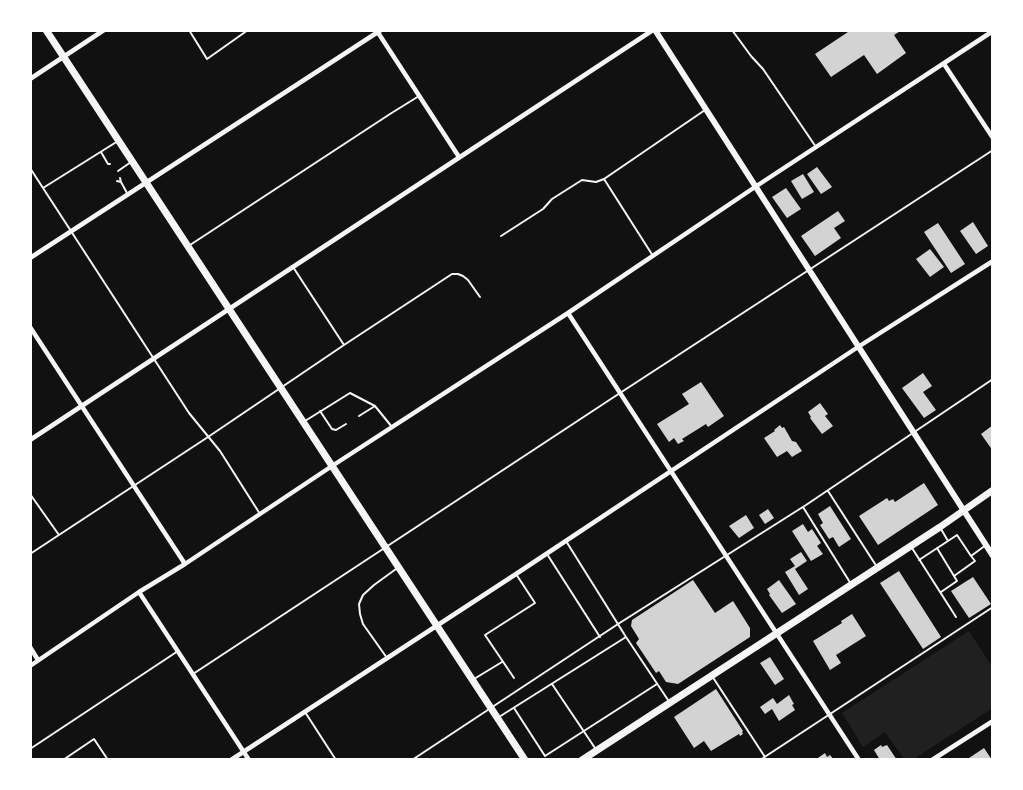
<!DOCTYPE html>
<style>
body{margin:0}
#map{position:relative;width:1023px;height:790px;overflow:hidden;background:#111;font-family:Barlow,sans-serif}
canvas{display:block}
.frame{position:absolute;inset:0;border:32px solid #fff;pointer-events:none}
</style>
<div id="map">
<canvas width="1023" height="790"></canvas>
<div class="frame"></div>
</div>
<script>
const g = document.querySelector('canvas').getContext('2d');
g.lineJoin = 'round';
function fillPath(path, color) { g.fillStyle = color; g.fill(path, 'evenodd'); }
const toPath = rows => new Path2D(rows.map(r => 'M' + r).join(''));
function trace(path, color, width, dash) { g.strokeStyle = color; g.lineWidth = width; g.lineCap = dash ? 'butt' : 'round'; g.setLineDash(dash || []); g.stroke(path); }
const green = toPath([
 [969,631,993,668,993,708,912,760,905,760,885,732,863,747,842,713]
]);
const building = toPath([
 [851,30,902,30,894,35,906,53,877,74,864,55,831,77,815,54],
 [817,167,832,187,821,194,807,174],
 [803,174,814,192,802,199,791,181],
 [786,188,801,209,787,218,772,197],
 [838,211,845,221,834,228,841,238,815,256,801,236],
 [973,222,988,246,976,254,960,231],
 [938,223,965,264,951,273,924,232],
 [930,249,944,267,930,277,916,259],
 [923,373,932,386,923,392,936,410,924,418,902,388],
 [701,382,724,416,708,427,706,424,682,439,684,441,678,444,674,438,669,442,657,424,689,404,682,394],
 [820,403,828,414,825,416,833,426,822,434,810,418,811,417,808,412],
 [780,425,782,428,784,427,792,441,796,442,802,451,792,457,787,451,777,457,764,438,775,431,774,430],
 [993,425,993,451,981,434],
 [924,483,938,505,878,545,859,516,887,498,889,501,893,499,895,502],
 [830,506,851,539,839,547,833,537,829,539,820,525,823,523,818,514],
 [768,509,774,518,765,524,759,515],
 [746,515,754,528,739,538,729,526],
 [803,524,808,532,812,529,821,543,817,546,823,554,811,561,792,531],
 [801,552,807,561,795,569,808,589,799,595,785,572,795,566,790,559],
 [899,571,941,637,923,649,880,583],
 [973,577,991,604,969,618,951,591],
 [693,580,715,613,733,601,750,628,750,637,678,684,666,682,659,671,656,673,636,643,639,639,631,626,632,620],
 [779,580,796,604,782,613,769,595,770,594,767,589],
 [852,614,866,636,836,655,841,663,830,670,813,641,842,623,841,621],
 [770,657,784,679,775,685,760,663],
 [716,689,743,731,742,732,743,734,740,736,739,734,711,751,704,741,694,748,674,717],
 [789,695,794,704,792,705,795,710,779,721,772,709,765,714,760,707,773,698,777,704],
 [881,745,882,747,887,745,897,760,880,760,874,750],
 [984,748,992,760,966,760],
 [825,753,827,757,830,755,834,760,815,760]
]);
const service = toPath([
 [189,30,207,59,248,30],
 [732,30,751,56,763,69,816,147],
 [118,141,43,188,189,413,220,451,260,514],
 [101,152,108,164,110,164],
 [30,168,43,188],
 [118,171,131,162],
 [117,181,121,182,120,178],
 [121,182,127,193],
 [501,236,543,209,552,199,582,180,596,182,604,179],
 [190,245,390,114,419,96],
 [653,256,604,179,705,110],
 [344,345,452,274,458,274,463,276,468,280,480,297],
 [320,411,332,429,336,430,346,424],
 [359,416,375,406],
 [305,421,350,393,375,406,392,427],
 [828,491,877,567],
 [30,494,59,535],
 [803,507,851,584],
 [566,541,626,637,668,700],
 [948,541,957,535,971,556,986,545],
 [912,548,956,617],
 [937,548,954,576],
 [30,554,208,437,344,345,293,267],
 [547,554,600,637],
 [919,560,948,541,941,529],
 [941,592,957,581,954,576,975,561,971,556],
 [387,658,363,624,360,614,359,604,363,595,374,585,396,569],
 [193,674,620,393,993,150],
 [712,676,765,757],
 [514,678,485,635,535,603,516,574],
 [474,679,502,662],
 [552,684,595,748],
 [514,708,545,756,657,684],
 [305,712,336,760],
 [499,717,626,637],
 [30,749,178,651],
 [63,760,94,739,108,760],
 [412,760,618,624,806,505,993,379],
 [760,760,993,607]
]);
const minor = toPath([
 [377,31,459,157],
 [944,64,993,138],
 [30,79,104,30],
 [30,258,381,30],
 [568,313,859,760],
 [30,327,185,564],
 [30,440,653,30],
 [139,592,249,760],
 [30,647,38,660],
 [30,666,139,592,185,564,332,466,568,313,755,187,993,31],
 [231,760,516,574,858,347,993,261],
 [932,760,993,721]
]);
const tertiary = toPath([
 [655,30,993,556]
]);
const secondary = toPath([
 [46,30,525,760],
 [582,760,940,527,993,490]
]);
fillPath(green, '#202020');
fillPath(building, '#d3d3d3');
trace(service, '#f5f5f5', 2);
trace(minor, '#f5f5f5', 4.5);
trace(tertiary, '#f5f5f5', 6);
trace(secondary, '#f5f5f5', 7);
</script>
